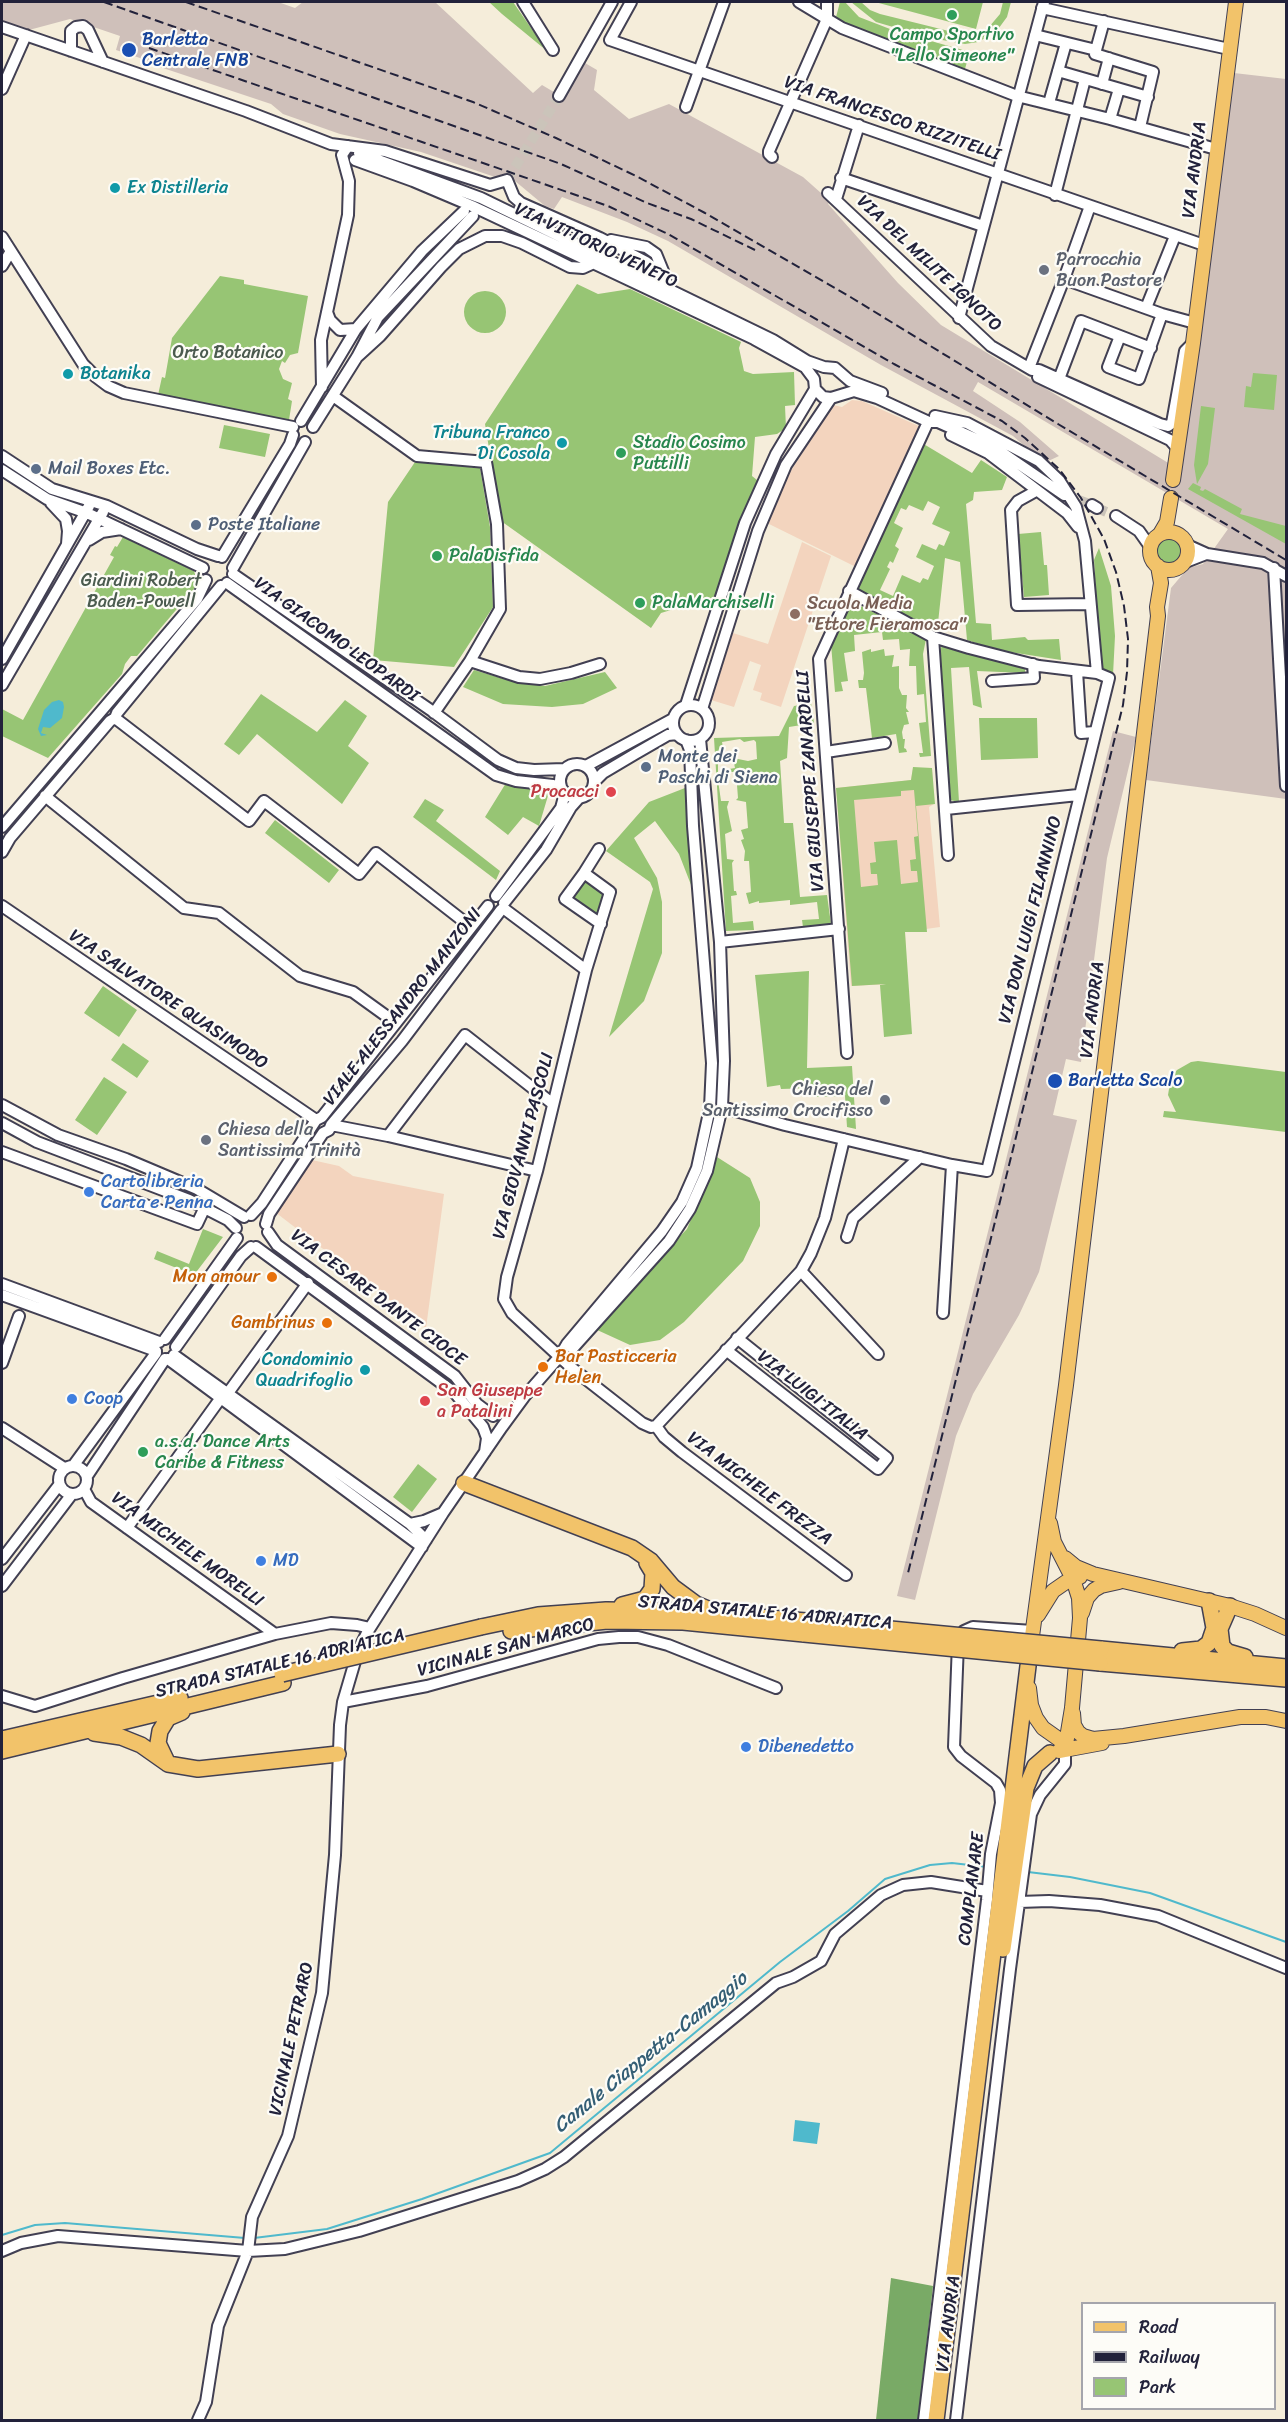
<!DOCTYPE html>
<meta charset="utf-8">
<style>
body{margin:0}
#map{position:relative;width:1288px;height:2422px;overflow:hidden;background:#f5edda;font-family:Sriracha,sans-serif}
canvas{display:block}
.frame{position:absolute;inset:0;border:3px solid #22223b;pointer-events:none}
.legend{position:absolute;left:1081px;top:2302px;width:195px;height:108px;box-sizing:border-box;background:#fdfcf7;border:2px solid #a5a5ac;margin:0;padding:8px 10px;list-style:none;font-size:18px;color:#22223b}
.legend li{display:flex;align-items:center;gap:12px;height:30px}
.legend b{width:30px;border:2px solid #a5a5ac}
</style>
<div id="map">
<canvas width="1288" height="2422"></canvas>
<div class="frame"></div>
<ul class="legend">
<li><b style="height:8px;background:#f2c36a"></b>Road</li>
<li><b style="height:8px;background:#22223b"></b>Railway</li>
<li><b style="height:16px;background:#97c574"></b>Park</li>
</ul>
</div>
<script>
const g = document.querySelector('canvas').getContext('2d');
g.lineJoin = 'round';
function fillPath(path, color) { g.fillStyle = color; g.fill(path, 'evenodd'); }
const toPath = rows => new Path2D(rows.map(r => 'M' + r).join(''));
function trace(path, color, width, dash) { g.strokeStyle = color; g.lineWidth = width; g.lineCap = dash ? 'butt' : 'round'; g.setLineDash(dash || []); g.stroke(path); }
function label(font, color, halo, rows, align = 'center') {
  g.font = font + ' Sriracha,sans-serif'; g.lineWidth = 4.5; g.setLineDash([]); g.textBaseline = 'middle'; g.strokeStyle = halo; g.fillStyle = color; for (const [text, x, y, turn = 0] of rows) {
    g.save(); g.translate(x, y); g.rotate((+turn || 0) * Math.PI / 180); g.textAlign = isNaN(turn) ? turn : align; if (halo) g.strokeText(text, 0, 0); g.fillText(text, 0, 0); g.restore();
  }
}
const built = toPath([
 [852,400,862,401,921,427,856,567,765,522,785,480,833,405,842,407],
 [802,542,831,556,781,707,760,700,762,693,753,690,761,665,750,661,734,707,711,700,733,633,768,644],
 [913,768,932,768,934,804,929,807,940,927,905,932,907,983,851,986,836,788,911,780],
 [312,1160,339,1166,353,1176,444,1194,426,1328,275,1212]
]);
const industrial = toPath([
 [2,2,278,2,295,8,303,2,435,2,533,93,542,85,564,98,585,63,597,70,594,90,629,119,669,104,803,177,830,201,828,204,898,283,941,325,1170,464,1169,479,1180,484,1234,73,1286,79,1286,799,1146,780,1171,588,1188,568,1203,564,1228,529,978,382,973,391,1020,422,1059,456,1044,463,1013,436,881,365,668,241,627,222,562,197,554,209,545,206,515,181,502,174,498,178,421,152,340,134,283,114,271,104,142,61,140,58,116,50,120,36,70,19,29,30,2,22],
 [1113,731,1136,737,1107,858,1081,1062,1066,1059,1053,1115,1077,1120,1039,1272,1019,1315,973,1394,956,1436,915,1600,897,1596]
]);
const green = toPath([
 [489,2,513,2,547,51,502,14],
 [840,2,845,2,859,17,890,29,887,45,835,21],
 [851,2,861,2,870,10,880,14,965,35,976,34,989,27,1000,14,1003,2,1011,2,1007,17,996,32,978,42,965,44,931,38,876,22],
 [875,2,983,2,976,29],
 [899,32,970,52,964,72,895,45],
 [220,276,244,280,244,284,308,296,298,353,290,355,285,363,282,361,279,369,283,379,292,383,288,399,292,401,289,420,158,395,162,377,165,378,172,338],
 [577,284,598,294,630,289,741,342,739,348,744,371,753,374,794,372,795,405,785,406,786,428,777,434,755,437,752,476,757,480,757,483,733,542,712,607,694,603,661,613,651,628,501,521,485,424],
 '464 312a21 21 0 1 1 42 0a21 21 0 1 1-42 0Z',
 [1253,373,1277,375,1274,410,1244,407,1246,386,1251,387],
 [1201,406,1215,408,1208,464,1197,484,1194,465],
 [224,425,270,434,265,457,219,448],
 [922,443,972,473,981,460,1007,477,1002,490,974,492,973,500,966,504,976,623,991,624,992,640,1025,637,1028,640,1059,639,1061,660,997,650,967,640,960,562,945,558,937,632,855,589],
 [928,501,940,507,932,524,950,532,944,546,939,544,936,550,922,544,916,557,934,566,928,580,923,578,920,583,902,575,893,596,880,590,890,569,887,567,890,561,893,563,899,549,895,546,903,528,894,523,901,508,906,510,909,505,923,511],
 [415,462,480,468,490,527,493,607,454,667,373,660,388,502],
 [1193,483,1201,487,1200,490,1203,491,1205,489,1242,509,1240,514,1286,526,1286,544,1188,489],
 [1041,532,1044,565,1047,565,1049,595,1024,597,1018,534],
 [123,537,194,571,198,584,137,656,131,656,125,664,122,674,48,758,2,736,2,709,23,720,114,557,110,555,115,546,117,547],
 '1155 551a14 14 0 1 1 28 0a14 14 0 1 1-28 0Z',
 [1099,548,1111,586,1115,636,1113,675,1100,670,1094,560],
 [851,601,926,639,923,654,931,756,920,757,919,753,923,753,919,723,926,722,924,694,917,695,916,666,909,666,910,649,900,650,899,639,883,640,882,632,854,635,855,651,844,653,848,681,841,682,843,691,835,692,831,644],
 [942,645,1025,668,1025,673,977,671,982,708,973,705,969,667,951,668,959,802,950,800,940,651],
 [871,649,871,652,884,649,885,656,894,655,892,667,899,666,899,688,902,695,907,695,906,708,909,712,906,712,909,724,904,725,902,732,903,739,905,739,904,748,906,749,907,752,899,753,896,734,872,738,866,688,859,688,858,680,863,680,864,673,862,652],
 [474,670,504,679,545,686,605,672,617,688,583,704,552,707,503,704,463,687],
 [261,694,317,732,345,700,367,716,348,746,369,763,342,804,257,734,239,755,224,744],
 [811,703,814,723,789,727,787,758,780,761,784,823,793,823,800,897,827,895,831,924,803,927,802,920,819,919,817,902,790,905,790,900,759,903,759,901,749,904,746,893,751,892,749,861,744,861,745,851,741,840,744,839,741,830,748,828,746,802,736,800,738,798,736,772,729,772,729,769,735,768,733,758,748,761,757,759,756,742,754,740,744,742,740,739,722,742,725,757,718,758,718,780,721,801,729,801,727,807,732,831,725,834,727,859,734,860,732,863,734,891,736,891,737,895,731,896,733,923,753,921,754,930,726,931,714,738,779,736,794,706],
 [979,718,1037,718,1038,758,981,760],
 [913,767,932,768,935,804,916,806,927,932,905,932,912,1034,884,1037,880,985,886,984,852,986,836,788,911,780],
 [914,790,918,836,914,837,916,859,910,860,911,871,917,871,918,882,901,884,897,840,874,842,876,862,870,863,871,874,877,874,878,885,861,887,854,800,901,796,901,791],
 [506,783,550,789,539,826,523,817,508,835,485,817],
 [685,788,693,890,679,854,655,821,634,838,657,878,662,902,662,953,644,1001,609,1037,653,889,650,882,606,851,649,802],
 [425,799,444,810,436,821,500,871,496,880,413,817],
 [275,820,339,870,329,883,265,833],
 [583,877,605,891,597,916,569,897],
 [809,971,807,1068,852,1066,856,1129,847,1127,845,1096,815,1097,813,1088,781,1089,780,1085,767,1087,755,975],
 [103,986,137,1010,119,1037,84,1013],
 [123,1043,149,1061,137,1078,111,1060],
 [1198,1061,1286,1072,1286,1132,1163,1117,1164,1111,1176,1112,1168,1095,1171,1077,1177,1070,1191,1062],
 [104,1077,127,1092,97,1135,75,1120],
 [717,1157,750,1178,760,1202,760,1226,743,1261,684,1322,660,1340,630,1345,595,1329,639,1278,687,1229],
 [203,1229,223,1237,194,1275,154,1259,157,1251,189,1264],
 [418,1464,437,1479,412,1512,393,1497]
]);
const forest = toPath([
 [891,2278,933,2286,918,2420,876,2420]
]);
const water = toPath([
 [59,700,63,702,64,707,62,718,50,728,43,727,41,733,47,735,41,736,38,729,44,710,52,702],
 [795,2120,820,2123,817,2144,793,2141]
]);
const stream = toPath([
 [1028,1872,1070,1877,1150,1893,1286,1942],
 [2,2235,35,2225,65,2223,245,2238],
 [254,2238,327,2229,422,2199,550,2153,780,1962,848,1911,885,1879,930,1865,952,1863,987,1867]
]);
const minorTunnel = toPath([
 [507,180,559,96],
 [1065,495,1092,505],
 [1097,508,1116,516]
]);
const minor = toPath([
 [523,2,553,50],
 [631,2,610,40,1204,245],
 [799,2,842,28,1017,96,1110,119,1216,149],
 [1042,8,1229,49],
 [2,27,246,111,331,144,385,151,490,185,507,180],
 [1035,35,1096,50,1104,21],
 [1096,50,1095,54,1153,72,1140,127],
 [71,51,71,31,76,27,83,26,88,30,103,62],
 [1058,71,1148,97],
 [1102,84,1109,58],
 [2,89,26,35],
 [559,96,612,2],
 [1049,103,1066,43],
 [686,107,724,2],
 [1110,119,1119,89],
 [359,153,481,198,773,340,807,361,824,367,835,368,850,381,882,393],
 [772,157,769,154,769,151,827,19,827,2],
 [355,160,413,181,472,206,754,339,805,367,814,379,815,389,823,397,831,398,854,391,877,398,929,422,938,422,994,447,1064,495],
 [841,178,983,226],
 [507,180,514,197,521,203,600,238,646,262,661,274,671,290],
 [828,193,991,346,1032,370,1039,370,1160,424,1168,426,1172,423,1185,351,1193,343],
 [1055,195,1085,79],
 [836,199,859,125],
 [2,237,83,364,96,377,108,386,124,393,293,427],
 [611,240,646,247,656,254,665,276],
 [2,266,11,251],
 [1064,279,1162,314,1195,323],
 [1146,308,1175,236],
 [327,312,330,320,340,330,356,329],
 [959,318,1044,2],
 [1120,336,1108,367,1139,379,1162,314],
 [357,357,380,336,441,267,459,249,485,236,502,236,522,243,570,267,583,268,594,263],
 [1029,368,1064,279,1090,206],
 [1038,377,1170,440,1177,448],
 [1059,379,1081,321,1151,348],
 [322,387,321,340,348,215,349,181,342,155,348,146],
 [333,396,417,456,486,462,497,524,500,609,470,661],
 [935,416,967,423,1039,461,1059,480,1076,507,1085,541,1097,673],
 [301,421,356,329,422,251,464,211],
 [313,427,357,357,378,317,473,216],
 [951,435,988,453,1067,513,1078,527],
 [2,456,52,489,107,506,197,549,218,556],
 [2,470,47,499,87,513,203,568],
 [1036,491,1018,501,1011,510,1017,605,1090,604],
 [51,503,66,519,68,531,67,544],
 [1092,505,1097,508],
 [1116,516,1139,531,1151,548],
 [89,540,102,532,121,529],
 [1187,545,1207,554,1263,563,1286,576],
 [222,557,290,444,293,435],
 [1183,563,1206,554],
 [233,568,305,442],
 [1274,568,1286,786],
 [233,574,432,711,498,760,516,768,534,770,564,769],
 [227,583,496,775,516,781,553,785,563,791],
 [933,637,948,855],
 [2,659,89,506],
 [1077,671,1081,733,1095,732],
 [992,681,1034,678,1033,664],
 [2,685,103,512],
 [686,705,745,523,776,454,815,389],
 '673 723a18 18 0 1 1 36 0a18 18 0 1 1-36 0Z',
 [702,709,758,531,786,465,831,398],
 [434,713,470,661,519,677,540,679,571,673,600,664],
 [115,718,249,821,264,801,359,874,376,853,471,927],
 [826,752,885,743],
 '560 781a17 17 0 1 1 34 0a17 17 0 1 1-34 0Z',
 [586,766,673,719],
 [594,782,603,773,635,754,668,735,677,734],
 [45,796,184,908,219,913,300,976,353,992,396,1023],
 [946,809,1078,795],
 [2,827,197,599,206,580],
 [599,849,584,873,610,892,586,970,537,1171,507,1277,504,1299,512,1313,573,1369,642,1423,651,1427,656,1426,801,1271,811,1253,825,1218,844,1139],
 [2,852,10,838,110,721,115,718,117,713,221,586],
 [584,873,565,899,601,924],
 [496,896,561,808,565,793],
 [504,903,546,850,571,807,579,798],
 [2,906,316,1120],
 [503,908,586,970],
 [720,942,839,929],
 [847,1053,819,659,928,422],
 [2,1105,58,1135,126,1159,197,1189,244,1217],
 [722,1107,785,1125,952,1165,987,1171,1109,678,1097,673,1039,666,969,648,933,637,849,591],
 [2,1123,37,1142,189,1200,228,1220,236,1228],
 [331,1125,388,1136,537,1171],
 [388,1136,465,1035,553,1104],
 [2,1152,197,1224,205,1207],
 [251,1215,262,1203,316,1120,322,1117,488,906],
 [266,1224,269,1214,323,1133,329,1130,331,1125,402,1041,501,910],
 [268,1232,277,1245,455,1376,477,1404,493,1416],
 [847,1237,853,1218,920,1157],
 [256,1247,455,1393,483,1427,487,1438,485,1452],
 [801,1271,878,1354],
 [2,1284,159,1342],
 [2,1295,156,1351],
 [943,1313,952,1165],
 [165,1339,237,1238],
 [176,1347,241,1256,251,1247],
 [573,1348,669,1241,690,1209,707,1171,722,1107,724,1061,720,942,700,739],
 [726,1350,878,1469,887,1458,737,1338],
 [174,1355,410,1524,426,1540],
 [168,1359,422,1547],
 [2,1363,19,1316],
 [228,1393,308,1283],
 [656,1426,664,1437,682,1452,846,1575],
 [2,1428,64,1468],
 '59 1480a14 14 0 1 1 28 0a14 14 0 1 1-28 0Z',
 [73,1466,156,1353],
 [87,1476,165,1359],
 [84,1489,91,1502,275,1634],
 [410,1524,424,1521,443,1513],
 [127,1528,220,1399],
 [2,1559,59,1485],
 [2,1586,72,1494],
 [2,1696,35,1706,123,1678,275,1634,331,1623,357,1625,370,1628],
 [343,1702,427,1686,598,1639,619,1637,638,1637,668,1645,776,1688],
 [1019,1902,1049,1901,1100,1905,1158,1916,1286,1968],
 [2,2251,21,2243,58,2236,248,2251,285,2249,359,2231,518,2181,545,2169,564,2157,776,1983,793,1977,821,1961,835,1934,881,1895,903,1885,931,1882,987,1891],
 [198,2420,206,2402,218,2326,248,2251,252,2217,288,2136,322,1993,335,1855,340,1725,343,1702,358,1651,368,1631,443,1513,502,1427,524,1397,560,1356,567,1344,662,1231,682,1202,697,1168,710,1108,712,1063,693,826,690,750,686,740],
 [924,2420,987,1900,991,1854,1001,1803,1000,1790,996,1783,961,1756,954,1747,958,1643,964,1631,973,1627,1033,1631],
 [956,2420,1010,1969,1031,1814,1040,1795,1065,1764,1065,1750]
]);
const major = toPath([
 [1173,480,1193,343,1236,2],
 '1150 551a19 19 0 1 1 38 0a19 19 0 1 1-38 0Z',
 [1160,534,1167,522,1171,498],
 [1050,1523,1054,1542,1073,1579,1079,1598,1080,1618,1072,1708,1065,1750],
 [1065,1558,1076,1567,1093,1574,1230,1606,1255,1614,1286,1628],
 [1082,1613,1087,1598,1094,1590,1101,1586,1119,1582],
 [1038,1615,1053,1591,1066,1582,1080,1577],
 [1030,1651,1066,1385,1158,616,1157,607,1161,583,1158,566],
 [1029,1688,1031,1705,1036,1718,1043,1728,1060,1740,1065,1750],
 [1073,1713,1074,1725,1078,1732,1083,1736,1093,1739,1124,1736,1240,1717,1266,1717,1286,1721],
 [1059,1751,1102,1743]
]);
const highway = toPath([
 [464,1483,632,1548,651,1561,673,1587,696,1604,708,1609],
 [622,1605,645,1599,652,1589,653,1573,647,1563],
 [1230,1606,1220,1629,1222,1646,1228,1652,1245,1657],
 [481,1627,538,1615,606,1610,685,1611,806,1621],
 [511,1631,607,1621,683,1622,804,1634],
 [1101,1649,1286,1667],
 [1182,1651,1201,1649,1209,1643,1214,1628,1209,1601],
 [1100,1663,1286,1679],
 [94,1733,121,1737,141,1745,168,1764,198,1769,338,1754],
 [2,1739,180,1698],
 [2,1751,283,1683],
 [168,1764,158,1743,160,1731,168,1718,182,1712],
 [1003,1949,1026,1788,1035,1766,1050,1753],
 [936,2420,1028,1666]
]);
const rail = toPath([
 [104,2,561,164,647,203,691,219,755,250],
 [186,2,473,102,556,138,636,176,705,213,852,298,1058,424,1286,560],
 [149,48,573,194,608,206,668,234,894,364,1002,421,1025,438,1059,469,1081,498,1104,539,1116,572,1124,606,1128,639,1127,672,1123,705,908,1573]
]);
const highwayBridge = toPath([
 [806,1621,1101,1649],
 [804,1634,1100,1663],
 [282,1674,481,1627]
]);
const markers = [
 [952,15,6,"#2e9e5b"],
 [129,50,8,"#1a4fb4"],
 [115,188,6,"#0f9aa8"],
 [1044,270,6,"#6b7280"],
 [68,374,6,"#0f9aa8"],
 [562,443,6,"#0f9aa8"],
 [621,453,6,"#2e9e5b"],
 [36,469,6,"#5c6f8a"],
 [196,525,6,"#5c6f8a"],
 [437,556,6,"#2e9e5b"],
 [640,603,6,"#2e9e5b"],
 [795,614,6,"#8d6e63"],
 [646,767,6,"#5c6f8a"],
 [611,792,6,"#e0444e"],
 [1055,1081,8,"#1a4fb4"],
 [885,1100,6,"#6b7280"],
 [206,1140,6,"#6b7280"],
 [89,1192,6,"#3f7fe0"],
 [272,1277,6,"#e8710a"],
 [327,1323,6,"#e8710a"],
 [543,1367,6,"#e8710a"],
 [365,1370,6,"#0f9aa8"],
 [72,1399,6,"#3f7fe0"],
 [425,1401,6,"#e0444e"],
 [143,1452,6,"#2e9e5b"],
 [261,1561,6,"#3f7fe0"],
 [746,1747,6,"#3f7fe0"]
];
const leisureNames = [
 ["Campo Sportivo",952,35,"center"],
 ["\"Lello Simeone\"",952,56,"center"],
 ["Stadio Cosimo",633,443],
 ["Puttilli",633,464],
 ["PalaDisfida",449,556],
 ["PalaMarchiselli",652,603],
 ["a.s.d. Dance Arts",155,1442],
 ["Caribe & Fitness",155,1463]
];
const transitNames = [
 ["Barletta",142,40],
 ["Centrale FNB",142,61],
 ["Barletta Scalo",1068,1081]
];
const streetNames = [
 ["VIA FRANCESCO RIZZITELLI",892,119,19],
 ["VIA ANDRIA",1195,170,-83],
 ["VIA VITTORIO VENETO",596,246,25],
 ["VIA DEL MILITE IGNOTO",929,264,43],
 ["VIA GIACOMO LEOPARDI",336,640,36],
 ["VIA GIUSEPPE ZANARDELLI",811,781,-94],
 ["VIA DON LUIGI FILANNINO",1031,920,-76],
 ["VIA SALVATORE QUASIMODO",168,1000,34],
 ["VIALE ALESSANDRO MANZONI",403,1007,-52],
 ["VIA ANDRIA",1093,1010,-83],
 ["VIA GIOVANNI PASCOLI",524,1146,-75],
 ["VIA CESARE DANTE CIOCE",378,1298,37],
 ["VIA LUIGI ITALIA",812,1396,38],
 ["VIA MICHELE FREZZA",759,1489,37],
 ["VIA MICHELE MORELLI",187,1550,36],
 ["STRADA STATALE 16 ADRIATICA",765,1613,5],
 ["VICINALE SAN MARCO",506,1648,-15],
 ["STRADA STATALE 16 ADRIATICA",280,1664,-13],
 ["COMPLANARE",972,1889,-83],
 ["VICINALE PETRARO",292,2039,-78],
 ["VIA ANDRIA",949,2324,-83]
];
const cultureNames = [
 ["Ex Distilleria",127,188],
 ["Botanika",80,374],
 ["Tribuna Franco",550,433,"right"],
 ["Di Cosola",550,454,"right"],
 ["Condominio",353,1360,"right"],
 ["Quadrifoglio",353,1381,"right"]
];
const worshipNames = [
 ["Parrocchia",1056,260],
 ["Buon Pastore",1056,281],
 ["Chiesa del",873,1090,"right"],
 ["Santissimo Crocifisso",873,1111,"right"],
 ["Chiesa della",218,1130],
 ["Santissima Trinità",218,1151]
];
const parkNames = [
 ["Orto Botanico",228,353],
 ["Giardini Robert",141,581],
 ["Baden-Powell",141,602]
];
const serviceNames = [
 ["Mail Boxes Etc.",48,469],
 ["Poste Italiane",208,525],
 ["Monte dei",658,757],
 ["Paschi di Siena",658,778]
];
const educationNames = [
 ["Scuola Media",807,604],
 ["\"Ettore Fieramosca\"",807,625]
];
const healthNames = [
 ["Procacci",599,792],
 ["San Giuseppe",437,1391,"left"],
 ["a Patalini",437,1412,"left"]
];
const shopNames = [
 ["Cartolibreria",101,1182],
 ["Carta e Penna",101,1203],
 ["Coop",84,1399],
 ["MD",273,1561],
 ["Dibenedetto",758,1747]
];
const foodNames = [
 ["Mon amour",260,1277],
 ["Gambrinus",315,1323],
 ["Bar Pasticceria",555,1357,"left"],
 ["Helen",555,1378,"left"]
];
const waterNames = [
 ["Canale Ciappetta-Camaggio",651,2053,-39]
];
fillPath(built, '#f3d4be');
fillPath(industrial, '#cfc0ba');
fillPath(green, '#97c574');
fillPath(forest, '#79aa66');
fillPath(water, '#4fb9cc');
trace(stream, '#4fb9cc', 2);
trace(minorTunnel, '#cbc4ba', 10, [10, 5]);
trace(minor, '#424053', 14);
trace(major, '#424053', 16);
trace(highway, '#424053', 18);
trace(minor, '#fff', 10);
trace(major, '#f2c36a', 14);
trace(highway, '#f2c36a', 15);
trace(rail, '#22223b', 2, [9, 4.5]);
trace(highwayBridge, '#424053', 18, []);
trace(highwayBridge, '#f2c36a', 15);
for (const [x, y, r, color] of markers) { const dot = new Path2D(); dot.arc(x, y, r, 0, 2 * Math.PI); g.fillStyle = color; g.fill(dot); trace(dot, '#fdfcf7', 2); }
label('18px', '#27864d', '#fdfcf7', leisureNames, 'left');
label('18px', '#164399', '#fdfcf7', transitNames, 'left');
label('18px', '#22223b', '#fdfcf7', streetNames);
label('18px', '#0d838f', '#fdfcf7', cultureNames, 'left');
label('18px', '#5b616d', '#fdfcf7', worshipNames, 'left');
label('18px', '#4b5b4f', '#fdfcf7', parkNames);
label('18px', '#4e5e75', '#fdfcf7', serviceNames, 'left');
label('18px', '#785e54', '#fdfcf7', educationNames, 'left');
label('18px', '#be3a42', '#fdfcf7', healthNames, 'right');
label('18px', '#366cbe', '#fdfcf7', shopNames, 'left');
label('18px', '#c56008', '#fdfcf7', foodNames, 'right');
label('italic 20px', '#345e75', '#fdfcf7', waterNames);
</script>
